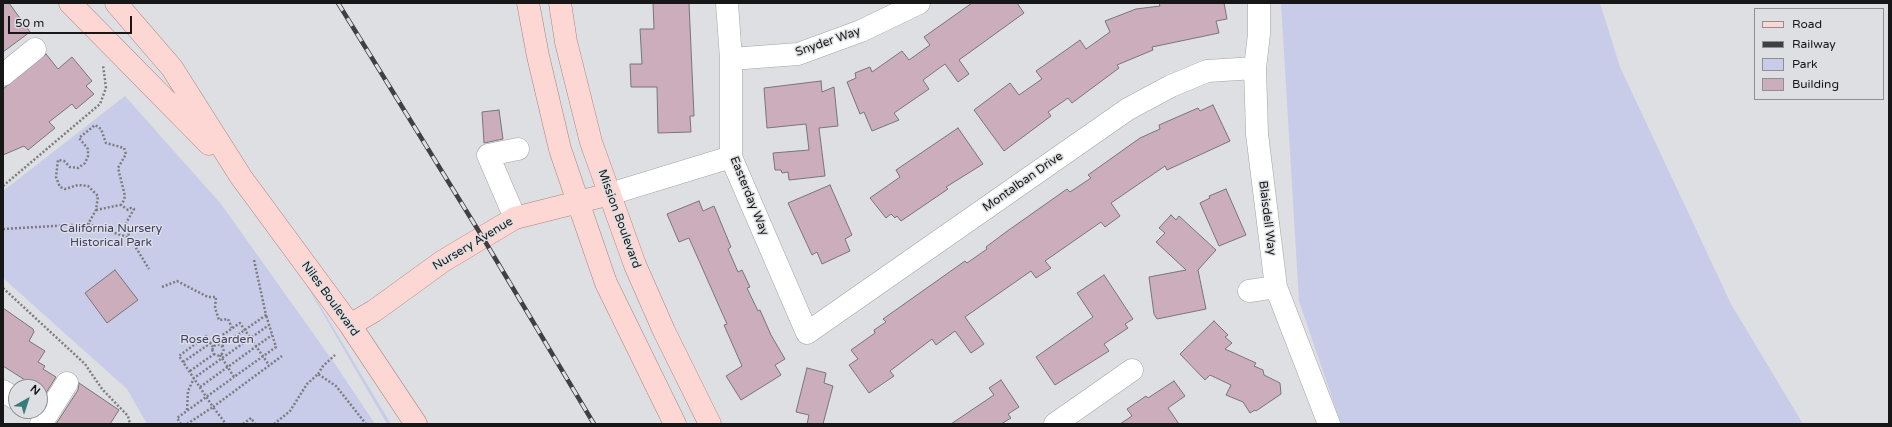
<!DOCTYPE html>
<style>
body{margin:0}
#map{position:relative;width:1892px;height:427px;overflow:hidden;background:#dedfe2;font-family:"Varela Round",sans-serif}
canvas{display:block}
.frame{position:absolute;inset:0;border:4px solid #171718;pointer-events:none}
.legend{position:absolute;left:1754px;top:8px;width:130px;height:92px;box-sizing:border-box;background:#dedfe2;border:1px solid #8e8f91;margin:0;padding:5px 7px;list-style:none;font-size:12px;color:#171718}
.legend li{display:flex;align-items:center;gap:8px;height:20px}
.legend b{width:20px;border:1px solid #8e8f91}
.north{position:absolute;left:8px;top:379px;width:40px;height:40px;box-sizing:border-box;background:#dedfe2;border:1px solid #8e8f91;border-radius:50%;rotate:39deg;font-size:11px;font-weight:700;line-height:16px;text-align:center;color:#171718}
.north::after{content:'';display:block;margin:auto;width:14px;height:18px;background:#357d79;clip-path:polygon(50% 0,100% 100%,50% 72%,0 100%)}
.scale{position:absolute;left:8px;top:16px;width:124px;height:18px;box-sizing:border-box;border:2px solid #171718;border-top:0;padding-left:5px;font-size:12px;line-height:14px;white-space:nowrap;color:#171718;-webkit-text-stroke:3px #dedfe2;paint-order:stroke}
</style>
<div id="map">
<canvas width="1892" height="427"></canvas>
<div class="frame"></div>
<ul class="legend">
<li><b style="height:5px;background:#fdd7d3"></b>Road</li>
<li><b style="height:5px;background:#404042"></b>Railway</li>
<li><b style="height:11px;background:#c8cce8"></b>Park</li>
<li><b style="height:11px;background:#ccadbc"></b>Building</li>
</ul>
<div class="north">N</div>
<div class="scale">50 m</div>
</div>
<script>
const g = document.querySelector('canvas').getContext('2d');
g.lineJoin = 'round';
function fillPath(path, color) { g.fillStyle = color; g.fill(path, 'evenodd'); }
const toPath = rows => new Path2D(rows.map(r => 'M' + r).join(''));
function trace(path, color, width, dash) { g.strokeStyle = color; g.lineWidth = width; g.lineCap = dash ? 'butt' : 'round'; g.setLineDash(dash || []); g.stroke(path); }
function label(font, color, halo, rows, align = 'center') {
  g.font = font + ' "Varela Round",sans-serif'; g.lineWidth = 3; g.setLineDash([]); g.textBaseline = 'middle'; g.strokeStyle = halo; g.fillStyle = color; for (const [text, x, y, turn = 0] of rows) {
    g.save(); g.translate(x, y); g.rotate((+turn || 0) * Math.PI / 180); g.textAlign = isNaN(turn) ? turn : align; if (halo) g.strokeText(text, 0, 0); g.fillText(text, 0, 0); g.restore();
  }
}
const green = toPath([
 [1281,3,1600,3,1620,67,1731,304,1803,424,1341,424,1299,301],
 [125,96,221,204,335,364,375,424,147,424,127,389,3,278,3,191],
 [267,217,391,424,387,424]
]);
const building = toPath([
 [3,3,9,3,30,32,3,52,3,3],
 [653,3,689,3,694,116,690,116,691,132,658,133,657,87,631,87,630,64,642,64,640,29,654,29,653,3],
 [972,3,1017,3,1024,13,959,60,969,74,958,82,945,64,923,80,929,89,894,113,899,120,872,131,864,112,860,114,847,82,856,78,855,73,870,67,872,72,902,51,909,60,930,45,924,37,972,3],
 [1159,3,1224,3,1227,19,1216,21,1219,33,1152,47,1153,50,1117,65,1119,68,1072,103,1068,98,1048,112,1051,116,1004,151,974,110,1010,83,1019,95,1042,79,1036,71,1066,50,1080,40,1086,49,1110,32,1105,21,1136,9,1160,6,1159,3],
 [46,54,58,69,72,57,92,81,86,86,94,94,76,109,72,104,49,122,55,128,28,150,24,146,3,155,3,89,46,54],
 [821,81,822,92,834,87,838,126,819,128,825,176,789,180,788,172,782,173,781,170,775,170,773,153,809,150,806,124,767,128,764,88,821,81],
 [1213,105,1230,141,1167,170,1165,166,1111,203,1120,216,1105,227,1101,222,1045,261,1051,268,1036,278,1031,271,965,317,984,344,971,353,955,331,936,345,932,339,890,371,894,376,869,393,849,365,858,359,851,350,875,333,874,330,886,322,883,319,965,261,967,263,987,249,986,247,1006,232,1067,189,1070,192,1091,178,1088,175,1140,138,1160,129,1159,125,1198,108,1200,111,1213,105],
 [499,110,503,139,484,143,482,112,499,110],
 [958,128,983,164,946,187,948,189,901,221,897,216,895,218,891,214,886,218,870,198,900,177,896,170,958,128],
 [830,185,852,235,845,239,850,251,822,264,817,252,812,255,788,203,830,185],
 [1226,189,1246,235,1219,246,1200,203,1210,198,1209,196,1226,189],
 [699,201,703,211,714,206,731,247,728,249,738,272,742,270,750,287,747,288,758,311,760,310,771,335,785,359,775,365,781,375,741,400,726,376,742,366,724,325,727,324,689,238,679,242,667,214,699,201],
 [1171,215,1176,220,1179,216,1216,250,1198,270,1206,309,1157,319,1154,314,1149,277,1186,270,1156,242,1165,233,1159,228,1171,215],
 [115,270,138,300,107,323,85,293,115,270],
 [1104,275,1133,319,1125,324,1128,328,1104,344,1109,351,1055,385,1036,357,1093,317,1077,293,1104,275],
 [3,308,33,329,34,332,29,341,45,351,38,362,45,366,43,369,56,377,46,393,40,390,40,387,36,387,3,366,3,308],
 [1214,321,1228,335,1225,337,1232,343,1225,349,1256,363,1254,366,1263,370,1264,375,1280,383,1281,394,1256,411,1255,410,1250,413,1243,402,1226,395,1231,385,1210,375,1205,380,1180,354,1214,321],
 [807,368,826,373,824,383,833,386,823,424,807,424,809,415,796,412,807,368],
 [1001,380,1019,407,1008,414,1011,418,1001,424,951,424,994,395,989,388,1001,380],
 [1174,381,1185,396,1168,408,1179,424,1120,424,1132,416,1127,409,1146,396,1148,398,1174,381],
 [79,383,119,410,110,424,56,424,78,390,79,383]
]);
const path = toPath([
 [3,186,100,104,106,88,103,65],
 [96,210,120,205],
 [88,224,130,238],
 [3,229,88,224,96,210,98,196,88,186,78,185,65,189,60,187,56,177,58,160,64,161,70,167,78,168,85,163,88,156,88,149,79,138,95,125,101,129,106,143,124,148,126,154,118,168,125,196,124,200,121,205,128,210,131,208,134,209,125,225,130,238,149,269],
 [162,287,177,281,208,297,216,297,215,308,219,320,228,319,232,328],
 [3,288,85,364,102,389,128,416,130,424],
 '212.5 350a5.5 5.5 0 1 1 11 0a5.5 5.5 0 1 1-11 0Z',
 [222,346,266,315,254,260],
 [213,347,206,336,179,356,213,407,282,356],
 [220,355,234,377,276,347,266,315],
 [183,362,240,323,269,365],
 [190,371,214,354],
 [318,374,323,366,335,355],
 [200,387,272,335],
 [187,410,188,391,194,378,269,325],
 [181,424,177,418,234,377],
 [187,424,213,407,226,424],
 [243,424,251,418,255,424],
 [274,424,290,411,307,384,318,374,336,386,366,424]
]);
const minor = toPath([
 [727,3,731,59,731,157,807,333,1128,109,1171,86,1207,71,1255,68],
 [1259,3,1259,34,1255,68,1257,134,1276,287,1329,424],
 [731,59,798,54,861,31,919,3],
 [3,75,35,49],
 [610,194,731,157],
 [515,218,488,155,518,149],
 [1249,291,1276,287],
 [3,391,16,399],
 [41,424,67,383],
 [1055,424,1132,370]
]);
const major = toPath([
 [70,3,209,144],
 [116,3,172,68,241,177,350,325,416,424],
 [528,3,538,56,560,149,578,202,606,283,675,424],
 [560,3,566,42,591,142,635,265,664,331,710,424],
 [350,325,374,311,443,261,515,218,610,194]
]);
const rail = toPath([
 [338,3,483,238,594,424]
]);
const streetNames = [
 ["Snyder Way",828,42,-19],
 ["Montalban Drive",1023,182,-35],
 ["Easterday Way",749,196,68],
 ["Blaisdell Way",1267,218,83],
 ["Mission Boulevard",619,219,70],
 ["Nursery Avenue",473,244,-31],
 ["Niles Boulevard",330,299,54]
];
const parkNames = [
 ["California Nursery",111,229],
 ["Historical Park",111,243],
 ["Rose Garden",217,340]
];
fillPath(green, '#c8cce8');
fillPath(building, '#ccadbc');
trace(building, '#787576', 1);
trace(minor, '#a3a4a7', 23);
trace(major, '#ac827e', 23);
trace(path, '#7c7c7e', 2.5, [2, 2]);
trace(minor, '#fff', 22);
trace(major, '#fdd7d3', 22);
trace(rail, '#404042', 4.5);
trace(rail, '#dedfe2', 3, [9]);
label('12px', '#171718', '#dedfe2', streetNames);
label('12px', '#3c406a', '#dedfe2', parkNames);
</script>
